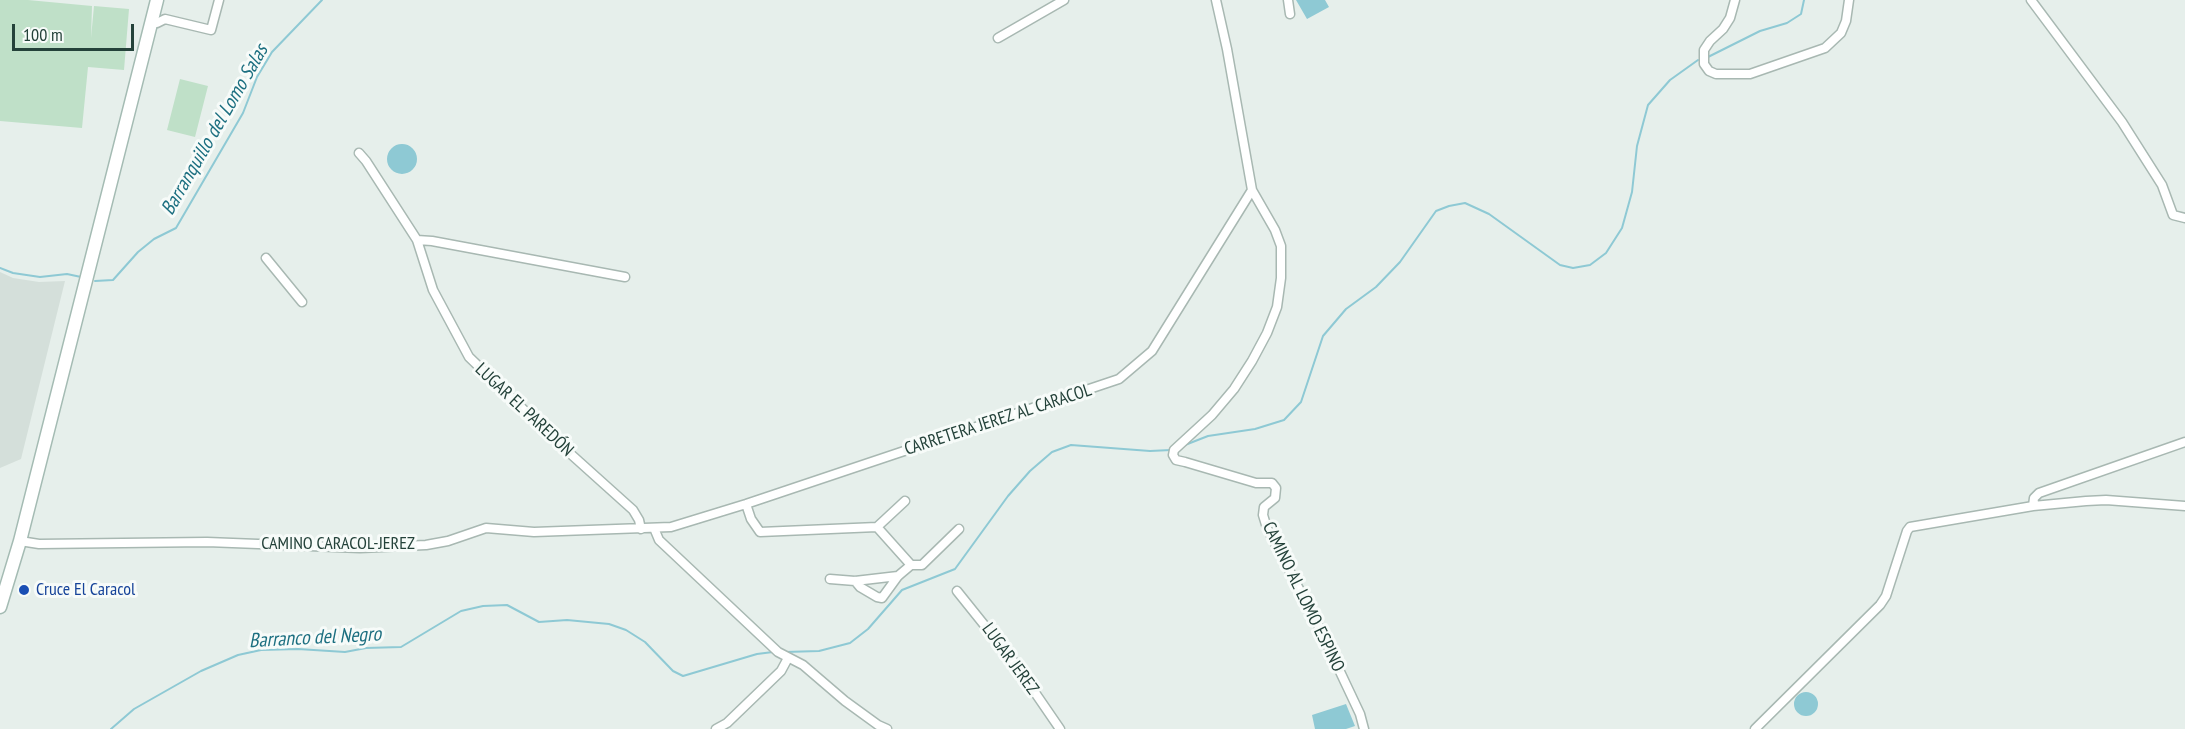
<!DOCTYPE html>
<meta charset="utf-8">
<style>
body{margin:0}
#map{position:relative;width:2185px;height:729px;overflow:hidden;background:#e6efeb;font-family:"PT Sans Narrow",sans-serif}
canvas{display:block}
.scale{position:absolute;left:12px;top:24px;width:122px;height:27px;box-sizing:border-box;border:3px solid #24423a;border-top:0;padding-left:8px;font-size:18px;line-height:21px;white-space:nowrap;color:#24423a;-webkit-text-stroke:4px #f7fbf9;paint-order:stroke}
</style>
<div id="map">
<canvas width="2185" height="729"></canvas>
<div class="scale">100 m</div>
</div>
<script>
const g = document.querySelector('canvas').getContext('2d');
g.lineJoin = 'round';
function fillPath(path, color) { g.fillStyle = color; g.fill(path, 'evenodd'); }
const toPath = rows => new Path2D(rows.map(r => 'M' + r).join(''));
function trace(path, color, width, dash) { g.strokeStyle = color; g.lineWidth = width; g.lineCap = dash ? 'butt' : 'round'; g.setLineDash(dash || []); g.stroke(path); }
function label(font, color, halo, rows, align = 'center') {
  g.font = font + ' "PT Sans Narrow",sans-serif'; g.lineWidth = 6; g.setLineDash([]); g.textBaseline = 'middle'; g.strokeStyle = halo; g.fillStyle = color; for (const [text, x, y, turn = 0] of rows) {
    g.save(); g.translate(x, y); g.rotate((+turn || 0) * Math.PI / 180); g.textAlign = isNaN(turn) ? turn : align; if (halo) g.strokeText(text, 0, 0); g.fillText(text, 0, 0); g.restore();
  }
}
const built = toPath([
 [0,272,13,278,39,282,65,281,21,459,0,468]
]);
const green = toPath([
 [0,0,28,0,92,6,91,38,94,6,129,9,124,70,88,67,82,128,0,121],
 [180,79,208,86,195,137,167,130]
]);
const water = toPath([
 [1296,0,1325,0,1329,7,1307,19],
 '387 159a15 15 0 1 1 30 0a15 15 0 1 1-30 0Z',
 '1794 704a12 12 0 1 1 24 0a12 12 0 1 1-24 0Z',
 [1346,704,1355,726,1346,729,1315,729,1312,715]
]);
const stream = toPath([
 [1708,57,1760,31,1787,23,1801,14,1804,0],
 [0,268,13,273,40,277,67,274,81,277],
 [95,281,113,280,138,252,154,239,176,228,243,113,257,77,272,52,322,0],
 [1185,445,1208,436,1255,429,1284,420,1301,402,1323,336,1346,309,1376,287,1400,262,1436,211,1449,206,1465,203,1489,214,1560,265,1573,268,1590,265,1606,253,1622,228,1632,192,1637,146,1648,105,1670,80,1698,60],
 [785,652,819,651,850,643,868,629,902,590,955,569,1008,496,1030,471,1052,452,1071,445,1150,451,1171,450],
 [111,729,134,709,201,671,238,655,261,650,298,649,345,652,366,648,401,647,461,611,483,606,507,605,539,622,567,620,609,624,626,630,645,642,673,671,683,676,757,654,773,652]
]);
const minor = toPath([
 [1216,0,1227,49,1252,190,1275,230,1281,246,1281,278,1277,307,1267,333,1252,361,1234,389,1212,415,1174,450,1173,455,1176,460,1185,462,1256,483,1272,483,1276,488,1275,498,1264,507,1263,515,1267,528,1318,625,1360,714,1364,729],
 [1288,0,1290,14],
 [1735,0,1730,18,1723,29,1710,41,1704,50,1704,64,1709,71,1716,74,1750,74,1825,48,1841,33,1846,21,1849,0],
 [2031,0,2122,122,2162,185,2173,215,2185,218],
 [151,23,157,23,165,19,211,30,219,0],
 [998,38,1064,0],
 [359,153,366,161,417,240,433,290,469,357,554,439,633,510,639,520,641,529],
 [417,240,432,241,625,277],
 [266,258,302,302],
 [746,504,751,519,760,532,877,527,905,501],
 [2033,506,2034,498,2039,493,2185,442],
 [877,527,911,565,922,565,959,529],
 [654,528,659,540,778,652,803,665,845,701,878,725,887,729],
 [20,541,39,544,207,542,360,548,426,545,448,541,486,528,534,532,671,527,746,504,1119,379,1152,351,1252,190],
 [830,579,855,581,898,576],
 [855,581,860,587,877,597,882,598,898,576,911,565],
 [957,591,1014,662,1060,729],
 [716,729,727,723,781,671,788,658],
 [1755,729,1880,605,1886,596,1907,531,1910,527,2033,506,2086,501,2106,500,2185,506]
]);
const secondary = toPath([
 [0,607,20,541,157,0]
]);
const markers = [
 [24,590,6,"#1a4fb4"]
];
const streetNames = [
 ["LUGAR EL PAREDÓN",524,410,43],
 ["CARRETERA JEREZ AL CARACOL",998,420,-18],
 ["CAMINO CARACOL-JEREZ",338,544],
 ["CAMINO AL LOMO ESPINO",1303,597,64],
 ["LUGAR JEREZ",1010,659,54]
];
const transitNames = [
 ["Cruce El Caracol",36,590]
];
const waterNames = [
 ["Barranquillo del Lomo Salas",215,130,-60],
 ["Barranco del Negro",315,638,-3]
];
fillPath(built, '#d4dfda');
fillPath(green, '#bfe0c8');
fillPath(water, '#8ec9d4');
trace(stream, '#8ec9d4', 2);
trace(minor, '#a8b8b2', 11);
trace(secondary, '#a4bbb3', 15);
trace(minor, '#fff', 8);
trace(secondary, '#fff', 12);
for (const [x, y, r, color] of markers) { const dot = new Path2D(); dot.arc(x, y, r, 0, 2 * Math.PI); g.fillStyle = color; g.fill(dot); trace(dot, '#f7fbf9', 2); }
label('18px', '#24423a', '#f7fbf9', streetNames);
label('18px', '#164399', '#f7fbf9', transitNames, 'left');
label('italic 20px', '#1c6f80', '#f7fbf9', waterNames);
</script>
